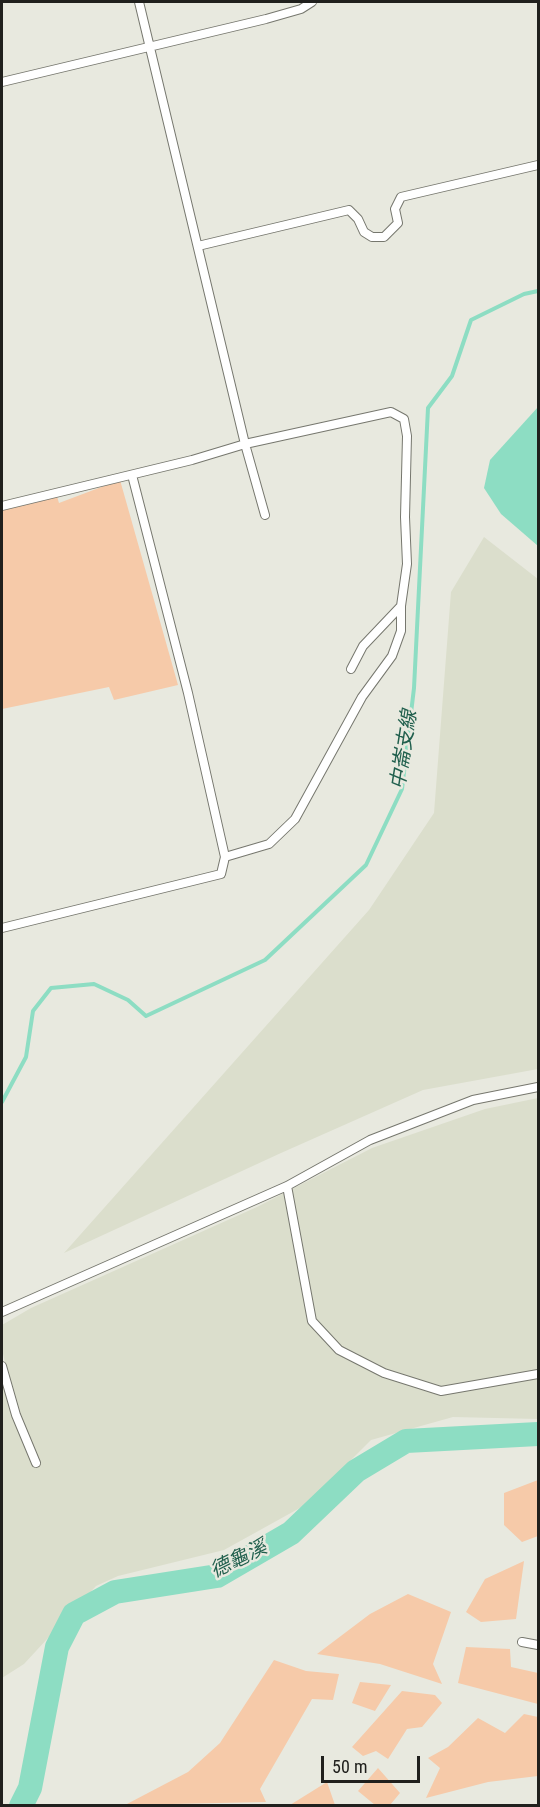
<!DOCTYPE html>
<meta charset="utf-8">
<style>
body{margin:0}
#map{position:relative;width:540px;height:1807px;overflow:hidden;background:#e8e9df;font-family:"Roboto Condensed",sans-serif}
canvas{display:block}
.frame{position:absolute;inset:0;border:3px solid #20201d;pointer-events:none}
.scale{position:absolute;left:321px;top:1756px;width:99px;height:27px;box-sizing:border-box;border:3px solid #20201d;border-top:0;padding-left:8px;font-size:18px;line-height:21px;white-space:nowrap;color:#20201d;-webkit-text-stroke:4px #e8e9df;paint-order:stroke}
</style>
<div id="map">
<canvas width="540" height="1807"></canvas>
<div class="frame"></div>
<div class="scale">50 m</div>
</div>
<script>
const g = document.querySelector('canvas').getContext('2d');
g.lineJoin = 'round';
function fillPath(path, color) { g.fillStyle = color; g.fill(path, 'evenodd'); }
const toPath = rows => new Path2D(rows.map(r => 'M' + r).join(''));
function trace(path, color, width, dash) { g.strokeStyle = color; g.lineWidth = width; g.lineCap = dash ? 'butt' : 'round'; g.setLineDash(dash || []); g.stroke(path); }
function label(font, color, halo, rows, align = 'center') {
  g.font = font + ' "Roboto Condensed","Noto Sans TC",sans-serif'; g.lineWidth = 5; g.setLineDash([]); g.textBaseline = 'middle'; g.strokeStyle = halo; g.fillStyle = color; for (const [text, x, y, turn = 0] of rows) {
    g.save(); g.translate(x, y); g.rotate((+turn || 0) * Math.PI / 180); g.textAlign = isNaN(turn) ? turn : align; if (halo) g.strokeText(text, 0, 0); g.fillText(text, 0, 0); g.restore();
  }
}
const built = toPath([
 [484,537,538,579,538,1069,423,1090,281,1153,64,1253,369,910,434,813,451,592],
 [538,1098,538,1419,453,1417,371,1440,307,1504,224,1550,118,1576,96,1586,24,1664,2,1678,2,1378,15,1410,2,1349,2,1325,31,1308,257,1207,372,1148,485,1109]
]);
const green = toPath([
 [120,480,178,685,114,700,109,687,2,709,2,504,55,490,59,503],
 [538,1480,538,1536,522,1542,504,1525,504,1493],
 [524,1561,516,1619,481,1622,466,1612,485,1579],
 [408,1594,451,1612,433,1664,442,1684,380,1664,317,1654,370,1614],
 [466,1647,510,1649,511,1667,538,1673,538,1704,458,1683],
 [274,1660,306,1671,339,1674,333,1700,312,1699,260,1789,266,1802,125,1805,188,1772,220,1743],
 [360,1682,391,1685,375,1711,352,1703],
 [402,1691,435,1695,442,1703,422,1727,407,1729,388,1759,376,1751,363,1756,352,1747],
 [524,1714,538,1717,538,1776,488,1782,426,1798,440,1768,428,1758,448,1747,478,1718,505,1733],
 [378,1768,400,1793,390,1805,375,1805,358,1791],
 [327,1782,335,1805,290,1805]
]);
const water = toPath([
 [538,407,538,546,501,514,484,488,490,460]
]);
const stream = toPath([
 [2,1102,26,1057,33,1011,51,988,94,984,128,1000,146,1016,265,960,366,865,402,789,414,688,428,408,452,376,471,320,524,294,538,291]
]);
const river = toPath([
 [21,1806,30,1788,57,1647,74,1614,115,1592,217,1576,291,1533,356,1471,406,1441,538,1434]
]);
const service = toPath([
 [139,2,245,444,265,515],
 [2,82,266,19,301,9,312,2],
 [198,246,349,210,358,219,364,232,372,237,384,237,398,223,395,209,401,197,538,165],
 [2,506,192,460,245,444,391,412,404,419,407,436,405,517,407,564,401,606,363,646,351,669],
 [225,857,269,844,295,819,362,697,392,656,401,631,401,606],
 [2,928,221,874,225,857,188,693,132,475],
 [287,1186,312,1321,339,1350,384,1373,441,1391,538,1374],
 [2,1312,287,1186,370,1140,473,1100,538,1087],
 [2,1366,16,1415,36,1463],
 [522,1642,538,1645]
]);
const waterNames = [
 ["中崙支線",405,750,-81],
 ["德龜溪",239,1560,-26]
];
fillPath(built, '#dbdecc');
fillPath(green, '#f6caa9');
fillPath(water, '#8dddc3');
trace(stream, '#8dddc3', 4);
trace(river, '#8dddc3', 24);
trace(service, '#76776e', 10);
trace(service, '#fff', 8);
label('italic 20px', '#205f4d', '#e8e9df', waterNames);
</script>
